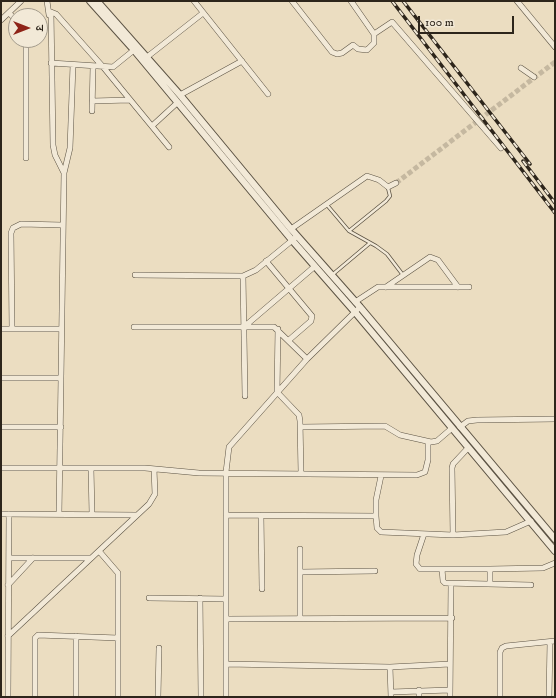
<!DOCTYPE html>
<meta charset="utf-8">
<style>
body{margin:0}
#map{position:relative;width:556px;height:698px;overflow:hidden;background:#ebddc1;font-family:"IM FELL DW Pica","Noto Serif Devanagari",serif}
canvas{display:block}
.frame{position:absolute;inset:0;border:2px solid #2d251b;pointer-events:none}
.north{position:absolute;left:8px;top:8px;width:40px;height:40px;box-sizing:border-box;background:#f2e9d7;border:1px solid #a39b8c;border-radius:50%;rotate:90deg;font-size:11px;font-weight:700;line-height:16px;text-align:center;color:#2d251b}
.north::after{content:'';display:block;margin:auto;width:14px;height:18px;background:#8f2418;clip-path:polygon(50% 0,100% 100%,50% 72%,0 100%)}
.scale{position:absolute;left:418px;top:16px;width:96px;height:18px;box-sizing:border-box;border:2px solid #2d251b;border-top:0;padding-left:5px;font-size:12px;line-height:14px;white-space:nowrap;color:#2d251b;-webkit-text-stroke:3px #f2e9d7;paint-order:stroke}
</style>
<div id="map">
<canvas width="556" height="698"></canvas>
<div class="frame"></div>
<div class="north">उ</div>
<div class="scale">100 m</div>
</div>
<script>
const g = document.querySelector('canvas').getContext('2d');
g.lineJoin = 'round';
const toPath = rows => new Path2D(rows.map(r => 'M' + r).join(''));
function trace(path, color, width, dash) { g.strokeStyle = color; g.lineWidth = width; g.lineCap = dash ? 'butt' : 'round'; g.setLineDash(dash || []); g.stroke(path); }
const minorTunnel = toPath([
 [396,183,555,62]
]);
const service = toPath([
 [327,205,349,231,376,246,387,254,403,275],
 [349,231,386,201,390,196,388,188],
 [332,275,370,243]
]);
const minor = toPath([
 [47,1,49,15],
 [194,1,268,94],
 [292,1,332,52,337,54,342,53,353,45,358,49,367,50,374,43,374,34,351,1],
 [517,1,555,47],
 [9,13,16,20],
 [1,20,21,1],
 [374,34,392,22,501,148],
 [26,40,26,158],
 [147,57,203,13],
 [51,63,113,67,134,50],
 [521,68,534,77],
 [180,95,242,61],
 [92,101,130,100],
 [92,111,93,67],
 [152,126,177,103],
 [64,173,70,148,73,65],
 [291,229,367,176,379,180,388,187,396,183],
 [266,261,312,316,311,321,289,340],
 [135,275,243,276,256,270,295,238],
 [243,276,245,396],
 [386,287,430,257,438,260,458,287],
 [355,302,378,287,469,287],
 [245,326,314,267],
 [134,327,274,327,307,359],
 [1,329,61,329],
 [12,329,11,233,13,228,21,224,62,225],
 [278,329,277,392,299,415,300,421,301,473],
 [1,378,61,378],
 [1,427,61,427],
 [301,427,385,426,400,435,431,442,437,441,451,429],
 [460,427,468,421,477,420,555,419],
 [2,468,145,468,199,473,417,475,425,472,428,460,428,442],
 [91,468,92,514],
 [381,476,376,500,376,516,377,528,381,532,453,535,506,532,531,521],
 [1,514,137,515],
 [59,514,64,173,55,155,53,145,51,12,56,14,104,68,169,147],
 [226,515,376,516],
 [261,515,262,589],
 [424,534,417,555,416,564,420,569,490,569],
 [453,535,452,468,453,464,468,448],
 [300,549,300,618],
 [99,551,118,573,118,697],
 [9,558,91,558],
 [442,569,443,581,445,583,531,585],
 [300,572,375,571],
 [490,584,490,569,543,568,555,563],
 [8,585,33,558],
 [149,598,226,599],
 [200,598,201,697],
 [226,619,452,618],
 [8,636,149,504,155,494,154,469],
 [226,664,390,667],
 [391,692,450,690],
 [8,697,9,514],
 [35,697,35,638,38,635,118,638],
 [76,697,76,636],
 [158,697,159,648],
 [226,697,226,472,229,447,307,359,358,309],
 [391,697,390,667,450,664],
 [419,697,419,690],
 [450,697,451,584],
 [500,697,500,652,502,648,506,646,555,641],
 [549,697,550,642]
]);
const tertiary = toPath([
 [90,1,134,50,292,240,355,312,555,551],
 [97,1,180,95,291,229,360,307,555,539]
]);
const rail = toPath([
 [392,1,555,213],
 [403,1,530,164],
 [523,161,555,203]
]);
trace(minorTunnel, '#c5b8a0', 5, [5, 2.5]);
trace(service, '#5c5344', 4);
trace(minor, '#5c5344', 6);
trace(tertiary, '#5c5344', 8);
trace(service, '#f2e9d7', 2.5);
trace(minor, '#f2e9d7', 5);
trace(tertiary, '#f2e9d7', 6);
trace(rail, '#2d251b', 3.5);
trace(rail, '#f2e9d7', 2, [6]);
</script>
